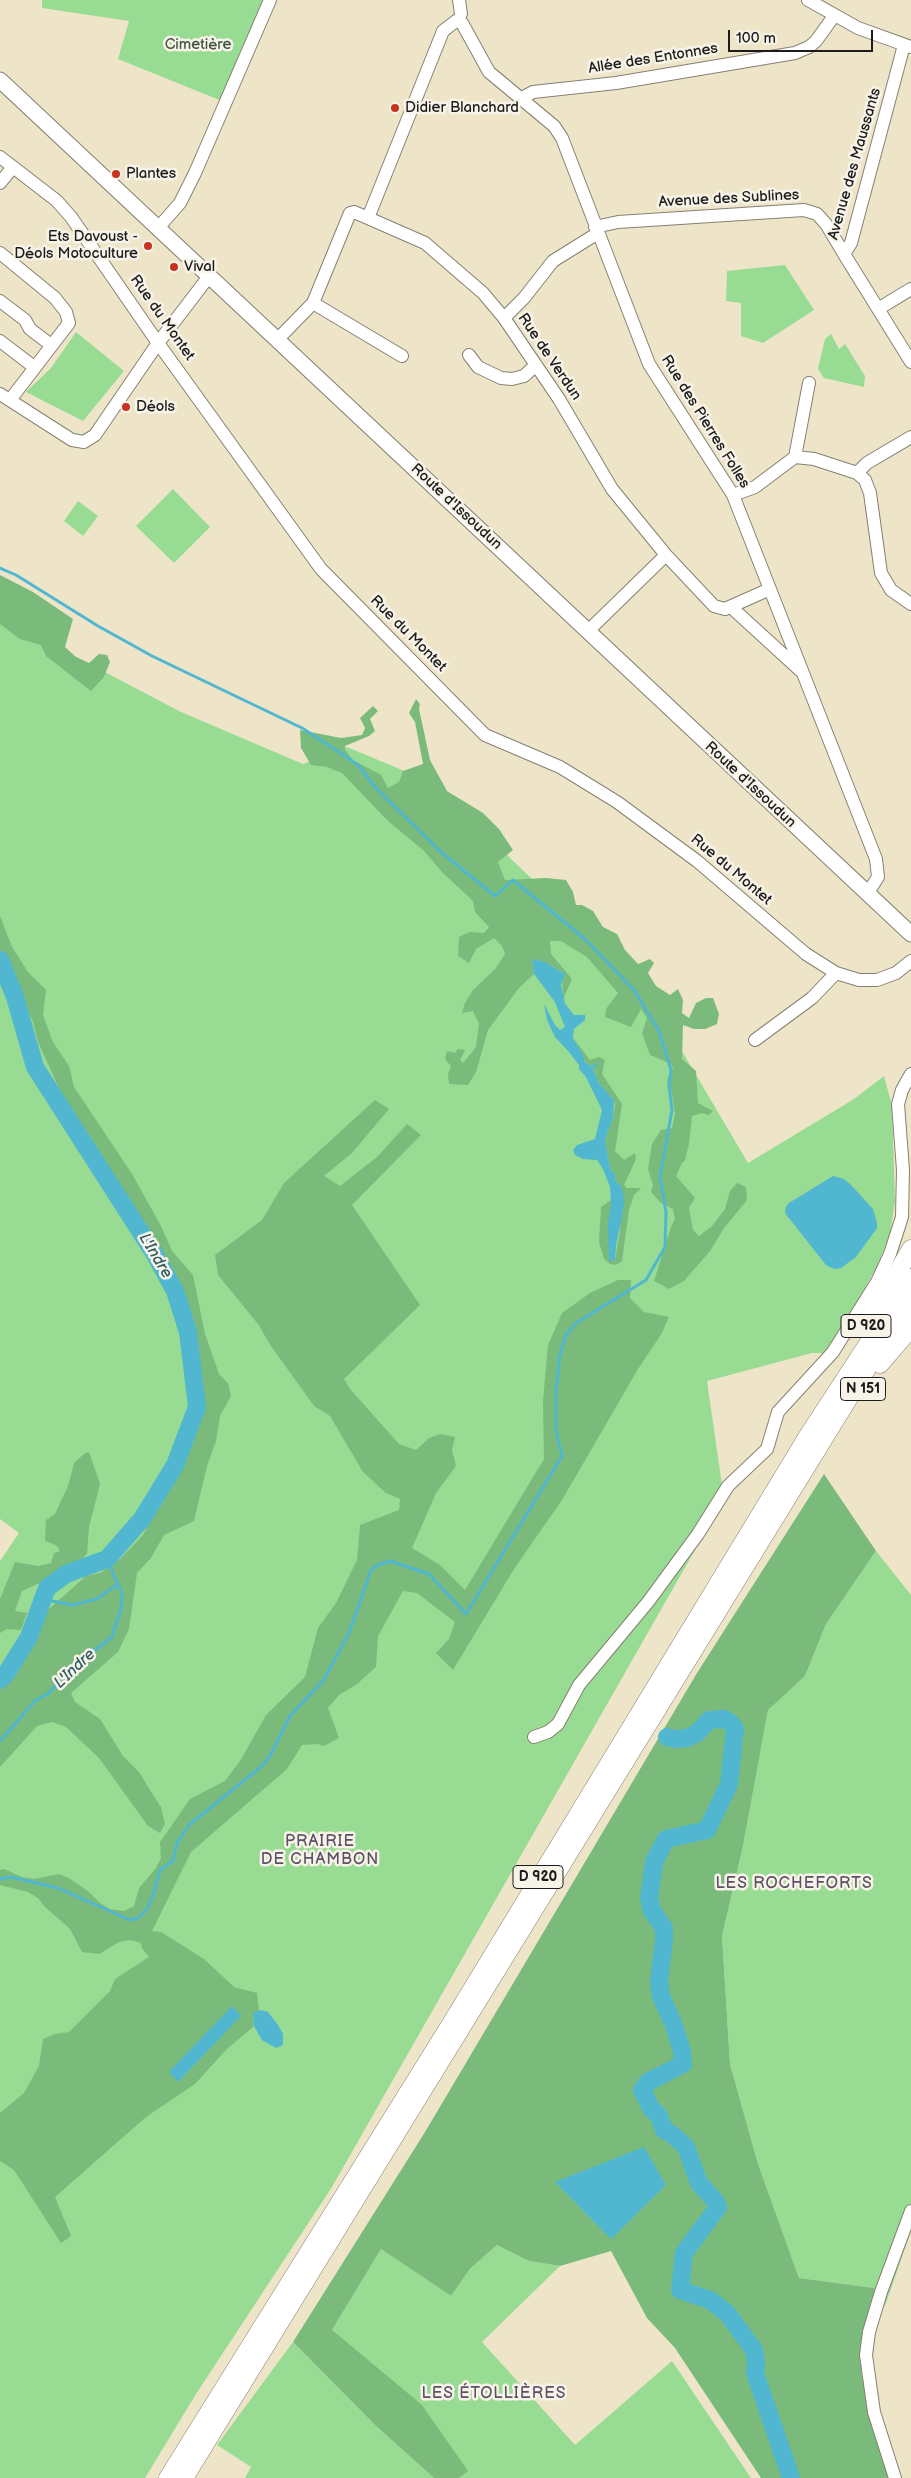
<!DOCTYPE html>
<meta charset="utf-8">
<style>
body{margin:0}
#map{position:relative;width:911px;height:2478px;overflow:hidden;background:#eee5c9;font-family:"Balsamiq Sans",sans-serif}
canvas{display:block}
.scale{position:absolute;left:728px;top:30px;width:145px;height:22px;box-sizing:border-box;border:2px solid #1c1c1c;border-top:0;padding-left:6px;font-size:15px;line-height:18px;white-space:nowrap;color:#1c1c1c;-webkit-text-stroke:4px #f7f3e8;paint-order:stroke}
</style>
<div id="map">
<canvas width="911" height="2478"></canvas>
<div class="scale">100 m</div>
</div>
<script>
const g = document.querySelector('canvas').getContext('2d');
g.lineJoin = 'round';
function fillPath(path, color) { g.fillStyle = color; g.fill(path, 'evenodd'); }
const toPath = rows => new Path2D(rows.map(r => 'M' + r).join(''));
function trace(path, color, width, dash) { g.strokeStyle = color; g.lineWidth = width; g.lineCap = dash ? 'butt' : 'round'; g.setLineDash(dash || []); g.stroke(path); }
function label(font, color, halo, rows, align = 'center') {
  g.font = font + ' "Balsamiq Sans",sans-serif'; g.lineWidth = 5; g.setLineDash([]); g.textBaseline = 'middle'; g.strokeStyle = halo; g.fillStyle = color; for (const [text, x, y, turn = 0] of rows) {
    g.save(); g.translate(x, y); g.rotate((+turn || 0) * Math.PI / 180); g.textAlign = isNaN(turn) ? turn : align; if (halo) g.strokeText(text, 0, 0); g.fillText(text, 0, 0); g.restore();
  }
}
const green = toPath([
 [42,0,263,0,222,101,118,59,129,21,42,8],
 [785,265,814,310,763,343,741,336,741,303,726,301,727,271],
 [76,332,124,371,83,421,26,392,51,368],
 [831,334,839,349,845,344,865,376,864,387,824,378,818,369,825,339],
 [173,489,210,527,174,563,136,526],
 [78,501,98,516,83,536,64,521],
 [0,617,181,712,303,764,347,747,431,782,586,931,663,1019,748,1163,854,1099,884,1076,892,1106,895,1201,890,1235,876,1268,846,1322,825,1353,812,1353,707,1381,724,1499,332,2187,196,2394,145,2478,0,2478,0,1561,19,1533,0,1519],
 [876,1551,911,1595,911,2231,885,2306,874,2288,799,2278,758,2164,730,2064,722,1936,743,1846,768,1709,805,1676,826,1624],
 [497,2245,529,2261,560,2266,482,2342,575,2445,672,2361,751,2478,459,2478,467,2471,332,2330,381,2249,451,2296,470,2269],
 [293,2342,376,2426,434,2478,245,2478,251,2467,217,2445]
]);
const forest = toPath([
 [0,575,33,592,73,619,65,647,76,657,89,663,99,654,107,655,110,662,104,677,91,691,46,656,41,645,20,639,0,624],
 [416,699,420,704,419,709,430,760,447,791,483,813,499,829,513,850,498,862,505,880,546,878,566,880,573,892,576,905,582,905,593,911,603,927,617,934,625,950,638,964,650,959,654,963,648,973,656,986,670,995,678,989,683,1000,682,1013,689,1018,696,1003,706,998,713,998,719,1014,717,1024,705,1029,694,1029,683,1025,682,1059,696,1071,698,1103,713,1111,709,1115,702,1113,692,1116,689,1144,685,1160,682,1163,676,1176,695,1198,689,1208,693,1230,699,1236,712,1226,725,1209,730,1191,737,1183,746,1187,747,1200,724,1228,710,1251,684,1281,669,1289,654,1281,671,1227,675,1219,673,1209,661,1203,651,1192,653,1185,648,1169,652,1144,661,1130,672,1128,675,1114,671,1089,667,1083,668,1077,673,1068,671,1064,650,1055,642,1033,647,1018,641,1009,631,1027,605,1017,606,1009,618,993,587,957,561,941,550,941,551,954,572,979,563,999,562,972,545,962,532,959,534,974,519,988,488,1030,476,1072,468,1085,449,1084,448,1074,451,1066,445,1059,447,1051,455,1053,458,1049,465,1050,460,1060,463,1063,476,1047,479,1024,473,1011,462,1013,465,1003,473,990,496,968,505,954,502,946,494,938,476,949,469,963,458,956,459,937,470,932,484,933,489,927,475,912,473,901,443,873,423,850,388,821,342,773,327,767,311,765,301,748,300,730,341,738,362,735,365,728,360,718,373,706,378,711,370,719,375,731,369,736,345,746,345,750,353,760,381,775,388,788,399,782,403,771,423,764,415,722,409,713],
 [0,916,12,947,28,972,46,990,43,1015,53,1042,69,1066,74,1087,132,1174,161,1226,172,1251,193,1275,205,1334,219,1374,228,1383,231,1396,220,1416,216,1441,207,1466,194,1521,164,1535,151,1558,137,1573,129,1629,118,1652,71,1693,75,1702,100,1719,123,1756,139,1772,153,1795,161,1807,165,1824,160,1833,148,1826,99,1758,66,1727,52,1722,37,1726,0,1767,0,1690,19,1668,36,1630,50,1608,86,1576,100,1573,120,1559,143,1535,190,1440,202,1398,199,1347,186,1304,159,1251,77,1128,38,1042,33,1022,0,951],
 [573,1038,590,1060,599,1057,605,1060,602,1074,622,1104,615,1151,624,1160,635,1153,636,1159,624,1185,627,1188,641,1188,634,1195,629,1210,622,1261,616,1265,610,1264,604,1259,599,1242,601,1207,611,1200,615,1260,620,1231,621,1186,615,1180,616,1176,610,1168,605,1140,613,1118,615,1105,614,1100,599,1083,593,1068,600,1062,591,1066,584,1060],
 [375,1100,389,1109,352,1153,324,1176,340,1186,377,1157,407,1124,421,1135,352,1205,420,1305,344,1379,350,1389,399,1444,416,1450,429,1438,440,1434,455,1437,452,1450,456,1466,436,1493,412,1548,440,1565,465,1590,544,1459,543,1401,548,1345,562,1313,590,1293,618,1280,631,1280,630,1298,644,1312,669,1317,662,1333,638,1369,562,1500,514,1569,453,1670,436,1653,449,1639,455,1622,417,1593,403,1591,378,1636,376,1667,357,1684,339,1695,328,1708,339,1738,324,1746,318,1744,302,1745,287,1769,191,1852,152,1931,161,1932,204,1959,234,1987,257,1993,259,2011,253,2014,254,2026,227,2049,195,2084,146,2117,55,2197,71,2236,61,2243,14,2170,0,2161,0,2113,24,2093,39,2066,43,2039,55,2034,69,2032,110,1991,115,1979,149,1957,142,1948,141,1943,130,1940,119,1942,99,1954,82,1952,70,1929,45,1907,38,1898,28,1892,0,1885,0,1870,4,1869,22,1877,34,1879,59,1874,69,1878,89,1892,100,1903,110,1909,124,1911,134,1906,139,1888,156,1868,161,1858,160,1842,190,1799,225,1781,240,1761,266,1715,305,1677,318,1628,336,1603,357,1560,360,1525,399,1510,400,1499,386,1493,363,1472,330,1416,314,1406,271,1346,258,1324,218,1275,215,1255,262,1220,284,1183],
 [89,1452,100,1484,89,1527,87,1554,73,1568,22,1591,15,1611,27,1613,21,1630,7,1629,0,1633,0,1599,15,1562,38,1566,51,1563,54,1553,60,1551,56,1545,45,1541,46,1520,55,1514,68,1486,74,1463,85,1453],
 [824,1474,876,1551,826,1624,805,1676,768,1710,743,1846,722,1936,730,2064,758,2164,799,2278,874,2288,876,2292,862,2334,861,2371,868,2407,890,2478,761,2478,675,2348,647,2318,611,2251,560,2266,529,2261,497,2245,470,2269,451,2296,381,2249,332,2330,422,2405,468,2471,459,2478,434,2478,376,2426,293,2342,425,2132,697,1673]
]);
const water = toPath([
 [532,959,545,962,565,974,561,985,565,1004,574,1015,585,1015,585,1020,574,1029,573,1038,584,1057,584,1061,591,1066,601,1061,593,1069,599,1083,614,1100,613,1118,605,1140,610,1168,616,1176,615,1180,621,1186,623,1192,624,1206,616,1246,615,1260,609,1261,608,1224,611,1203,610,1187,603,1169,597,1160,583,1159,575,1155,573,1150,577,1145,595,1139,602,1110,586,1077,579,1069,579,1065,569,1052,555,1037,547,1020,544,1004,555,1025,560,1030,565,1027,555,1002,534,974],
 [833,1176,844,1179,851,1185,873,1209,877,1223,877,1228,856,1257,841,1268,834,1269,826,1265,785,1213,786,1207,789,1203],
 [232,2006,241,2016,178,2082,169,2072],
 [261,2010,268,2012,278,2025,283,2034,283,2045,276,2048,262,2040,254,2026,253,2013],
 [644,2147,666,2185,611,2239,555,2182]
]);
const stream = toPath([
 [0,568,16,575,98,626,152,656,302,728,339,752,358,765,375,787,442,853,495,896,513,880,586,940,634,990,659,1031,671,1070,669,1086,672,1110,660,1177,666,1212,665,1247,646,1280,576,1323,566,1335,560,1355,556,1390,556,1431,562,1456,466,1614,429,1574,390,1561,378,1565,371,1570,349,1633,323,1681,290,1716,270,1756,262,1766,189,1825,177,1843,173,1861,160,1870,153,1896,147,1909,138,1918,130,1920,58,1888,11,1877,0,1879],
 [42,1599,72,1605,97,1599,118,1584],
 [0,1741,35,1701,49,1693,69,1670,112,1637,121,1609,122,1594,107,1559]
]);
const river = toPath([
 [0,960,15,997,35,1067,154,1253,175,1291,188,1332,197,1407,175,1465,142,1519,107,1559,66,1574,47,1588,29,1637,6,1674,0,1680],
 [667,1737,676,1739,687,1738,697,1733,709,1720,724,1719,731,1723,735,1729,729,1784,707,1830,666,1839,654,1862,649,1898,652,1911,664,1928,664,1941,659,1981,661,1996,673,2023,682,2051,683,2064,648,2082,642,2090,651,2108,659,2116,664,2130,673,2135,686,2147,699,2183,716,2202,718,2207,684,2253,680,2290,710,2300,727,2313,754,2350,756,2362,755,2373,791,2478]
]);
const minor = toPath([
 [459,0,461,14],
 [808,0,858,28,911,47],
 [462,23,489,72,554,126,562,138,649,364,733,495,876,859,878,877,867,894],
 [904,45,851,243,844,254,911,362],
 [522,98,533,92,616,83,795,53,809,47,816,41,834,16],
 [0,157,57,201,71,217,158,343,321,569,485,735,560,767,617,802,697,861,806,954,836,973,859,980,877,980,896,973,911,961],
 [0,183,13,167],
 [368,218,425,243,483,293,504,318,559,399,612,489,666,555,714,606,725,609,770,589],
 [595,227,618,222,804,210,817,214,826,224,844,254],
 [158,228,180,203,195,173,270,0],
 [0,253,55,298,66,312,69,323,10,400],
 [0,301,25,320,30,329,51,345],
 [313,303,402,356],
 [878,309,911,289],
 [504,318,524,298,553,261,598,233],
 [277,340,313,303,350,213,354,212,368,218,443,31,456,21],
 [0,341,34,367],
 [469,355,478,367,501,378,512,379,524,376,536,365],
 [0,394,72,440,84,442,95,435,158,343,210,275],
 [795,457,809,383],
 [857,473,865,480,870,493,881,573,891,590,911,604],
 [733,495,755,487,795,457,814,459,857,473,867,463,911,437],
 [731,607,801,671],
 [588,631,666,555],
 [755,1040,812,998,836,973],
 [534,1737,548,1732,558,1724,579,1685,648,1602,698,1534,728,1486,767,1449,778,1412,833,1352,877,1282,890,1254,902,1217,903,1170,898,1104,902,1090,911,1074],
 [895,2478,874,2412,866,2355,869,2332,881,2292,911,2211]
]);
const major = toPath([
 [0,80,911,934]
]);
const highway = toPath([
 [871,1318,911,1249],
 [880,1364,911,1328],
 [168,2478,451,2024,808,1436,911,1278],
 [184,2478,880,1347,911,1303]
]);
const markers = [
 [395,108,5,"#c8321e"],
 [116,174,5,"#c8321e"],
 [148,246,5,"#c8321e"],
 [174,267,5,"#c8321e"],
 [126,407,5,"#c8321e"]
];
const shields = [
 [866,1326,50],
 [863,1389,45],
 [538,1877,50]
];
const shieldNames = [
 ["D 920",866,1326],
 ["N 151",863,1389],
 ["D 920",538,1877]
];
const parkNames = [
 ["Cimetière",198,45]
];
const streetNames = [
 ["Allée des Entonnes",653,59,-9],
 ["Avenue des Maussants",855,164,-74],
 ["Avenue des Sublines",729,199,-3],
 ["Rue du Montet",162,318,55],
 ["Rue de Verdun",549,357,56],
 ["Rue des Pierres Folles",705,422,58],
 ["Route d'Issoudun",456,507,43],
 ["Rue du Montet",408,634,45],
 ["Route d'Issoudun",750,785,43],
 ["Rue du Montet",731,870,40]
];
const poiNames = [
 ["Didier Blanchard",405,108],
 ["Plantes",126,174],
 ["Ets Davoust -",138,237,"right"],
 ["Déols Motoculture",138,254,"right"],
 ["Vival",184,267],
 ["Déols",136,407]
];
const waterNames = [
 ["L'Indre",155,1256,59],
 ["L'Indre",75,1669,-43]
];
const neighbourhoodNames = [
 ["PRAIRIE",320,1842],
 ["DE CHAMBON",320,1860],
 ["LES ROCHEFORTS",794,1884],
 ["LES ÉTOLLIÈRES",494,2394]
];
fillPath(green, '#98db92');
fillPath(forest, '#7abb7c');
fillPath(water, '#51b6d0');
trace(stream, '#51b6d0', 3);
trace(river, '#51b6d0', 18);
trace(minor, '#858072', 14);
trace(major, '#858072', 17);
trace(highway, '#858072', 19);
trace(minor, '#fff', 12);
trace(major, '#fff', 15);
trace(highway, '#fff', 18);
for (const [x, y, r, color] of markers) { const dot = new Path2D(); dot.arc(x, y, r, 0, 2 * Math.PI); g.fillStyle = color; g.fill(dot); trace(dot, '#f7f3e8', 2); }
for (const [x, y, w] of shields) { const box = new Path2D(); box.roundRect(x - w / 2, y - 11.5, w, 23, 4); g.fillStyle = '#f7f3e8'; g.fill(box); trace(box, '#1c1c1c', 1); }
label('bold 14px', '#1c1c1c', null, shieldNames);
label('15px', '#41553f', '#f7f3e8', parkNames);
label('15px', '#1c1c1c', '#f7f3e8', streetNames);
label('15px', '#1c1c1c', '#f7f3e8', poiNames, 'left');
label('italic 16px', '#315a64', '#f7f3e8', waterNames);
g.letterSpacing = '1px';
label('16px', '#5d5167', '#f7f3e8', neighbourhoodNames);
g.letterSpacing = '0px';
</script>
